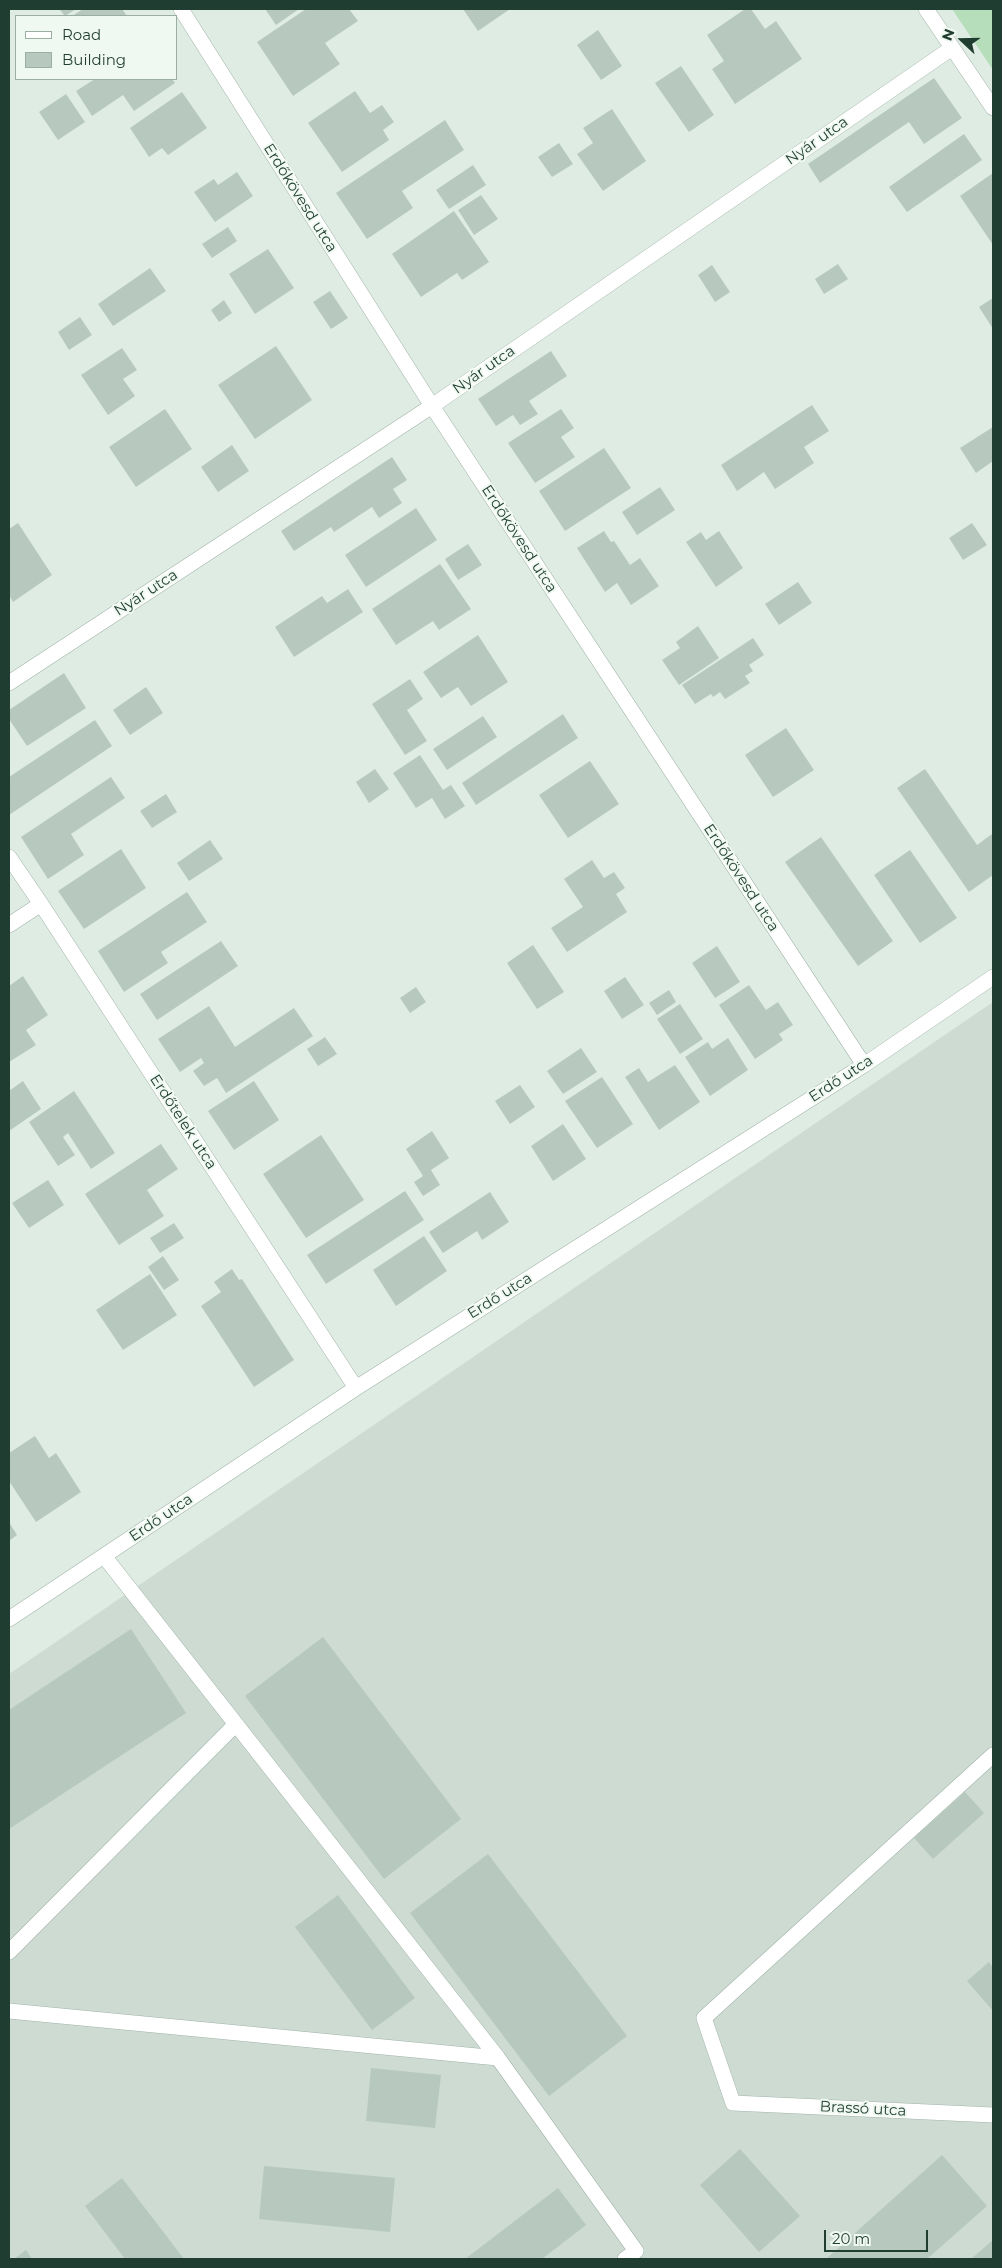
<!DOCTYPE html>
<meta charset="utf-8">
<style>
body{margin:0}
#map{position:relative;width:1002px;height:2268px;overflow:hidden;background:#dfece4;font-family:Montserrat,sans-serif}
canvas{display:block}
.frame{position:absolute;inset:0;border:10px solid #1f3d30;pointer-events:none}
.legend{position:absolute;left:15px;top:15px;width:162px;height:65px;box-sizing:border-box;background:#f0f8f2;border:1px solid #9cada4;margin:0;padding:6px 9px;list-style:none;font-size:15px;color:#1f3d30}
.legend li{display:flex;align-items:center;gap:10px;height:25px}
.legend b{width:25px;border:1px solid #9cada4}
.north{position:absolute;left:937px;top:15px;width:50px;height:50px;-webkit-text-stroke:4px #f0f8f2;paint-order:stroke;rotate:291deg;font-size:14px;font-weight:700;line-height:20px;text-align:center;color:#1f3d30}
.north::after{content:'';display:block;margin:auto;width:18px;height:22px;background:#1f3d30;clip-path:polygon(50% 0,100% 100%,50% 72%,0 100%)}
.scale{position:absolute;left:824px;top:2230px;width:104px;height:22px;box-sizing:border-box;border:2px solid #1f3d30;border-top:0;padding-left:6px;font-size:15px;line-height:18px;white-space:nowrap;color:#1f3d30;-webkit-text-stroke:4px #f0f8f2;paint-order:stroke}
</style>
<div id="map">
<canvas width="1002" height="2268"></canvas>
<div class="frame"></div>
<ul class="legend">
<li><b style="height:6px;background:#fff"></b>Road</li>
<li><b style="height:14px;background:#b7c9bf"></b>Building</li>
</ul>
<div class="north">N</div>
<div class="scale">20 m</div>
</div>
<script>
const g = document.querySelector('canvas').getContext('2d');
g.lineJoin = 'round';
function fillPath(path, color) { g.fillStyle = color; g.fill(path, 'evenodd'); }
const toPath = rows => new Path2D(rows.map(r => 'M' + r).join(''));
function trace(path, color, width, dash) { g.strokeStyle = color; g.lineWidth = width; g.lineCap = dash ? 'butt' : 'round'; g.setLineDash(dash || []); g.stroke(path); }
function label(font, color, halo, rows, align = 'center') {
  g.font = font + ' Montserrat,sans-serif'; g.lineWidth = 4; g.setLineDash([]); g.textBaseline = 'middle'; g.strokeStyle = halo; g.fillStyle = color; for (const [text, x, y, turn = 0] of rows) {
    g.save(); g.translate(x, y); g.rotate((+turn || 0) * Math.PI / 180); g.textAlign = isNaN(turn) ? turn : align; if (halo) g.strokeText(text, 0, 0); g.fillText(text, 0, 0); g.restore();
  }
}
const built = toPath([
 [993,1002,993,2259,9,2259,9,1674]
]);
const green = toPath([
 [952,9,993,9,993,70]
]);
const building = toPath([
 [59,9,76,9,65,16],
 [83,9,122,9,127,16,72,16],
 [265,9,299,9,276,25],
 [306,9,349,9,358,21,325,43,340,64,293,96,257,42],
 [463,9,510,9,478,31],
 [745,9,751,9,765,29,776,21,802,59,735,104,712,69,724,61,707,35],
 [598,30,622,66,601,80,577,45],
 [681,66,714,115,689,132,655,83],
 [934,78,962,118,924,144,909,122,820,183,808,164],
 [95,79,172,79,175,83,134,111,123,95,92,116,76,91],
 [355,91,370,113,382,105,394,122,383,130,389,140,342,172,308,123],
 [182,92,207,128,168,155,162,148,149,157,130,128],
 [66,94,85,122,58,140,39,112],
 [612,109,646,161,603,191,577,154,593,143,583,128],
 [445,120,464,150,402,191,413,208,367,239,336,193],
 [964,134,982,160,907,212,889,187],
 [559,143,573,164,552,177,538,157],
 [473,165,486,185,449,209,436,190],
 [237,172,253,196,215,222,194,192,214,179,218,185],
 [993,173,993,245,960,196],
 [481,195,498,219,474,235,458,210],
 [454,211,489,262,462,280,457,273,421,297,392,254],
 [228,227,237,241,212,258,202,244],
 [268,249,294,288,255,314,229,274],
 [838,264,848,279,824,294,815,279],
 [712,265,730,292,715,302,698,275],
 [150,268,166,291,113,326,98,304],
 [330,291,348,318,331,329,313,302],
 [993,298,993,329,979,307],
 [224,300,232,313,219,322,211,310],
 [80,317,92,335,69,350,58,332],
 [276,346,312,400,255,439,218,385],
 [122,348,137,370,123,379,135,396,108,415,81,375],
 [551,351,567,376,529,401,538,414,520,425,513,415,496,426,478,399],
 [812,405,829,431,804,447,814,463,775,489,764,472,737,491,721,465],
 [165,409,192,449,136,487,109,447],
 [561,409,574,428,561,437,575,457,535,483,508,443],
 [993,427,993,461,976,473,960,448],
 [232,445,249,471,218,492,201,467],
 [604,448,631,488,565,531,539,491],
 [392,457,407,480,393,489,402,503,379,518,372,507,334,532,331,527,294,551,281,531],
 [660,487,675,510,637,535,622,512],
 [416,508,437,540,366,587,345,555],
 [18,523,52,575,13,602,9,595,9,529],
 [972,523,987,545,963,560,949,538],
 [604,531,611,542,614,541,630,565,640,558,659,586,631,605,617,583,605,592,577,548],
 [719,531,743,568,716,587,686,542,701,532,706,540],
 [468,544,482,565,458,580,445,559],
 [440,564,471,609,439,630,433,621,396,645,372,609],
 [798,582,812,603,779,625,765,604],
 [348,589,363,612,294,657,275,627,322,596,327,603],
 [698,626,719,658,679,685,662,660,680,648,676,642],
 [478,635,508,682,471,706,458,687,441,698,423,672],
 [753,638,764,655,749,665,753,671,745,676,750,683,725,699,720,692,713,697,711,694,695,704,682,685],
 [64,673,86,708,27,746,9,719,9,710],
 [410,679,423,699,407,710,427,741,405,755,372,704],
 [146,687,163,713,130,735,113,710],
 [563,714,578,738,476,805,462,783],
 [483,716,497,737,447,770,433,749],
 [95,720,112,746,9,815,9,777],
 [786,728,814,770,773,797,745,755],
 [420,755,443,790,451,785,465,806,445,819,432,798,416,808,393,773],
 [590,761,619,804,568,838,539,795],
 [375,769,389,789,369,803,356,782],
 [925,769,977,845,992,834,993,836,993,875,969,892,897,788],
 [111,777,125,798,71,834,84,855,48,879,21,837],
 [166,794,177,812,152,828,140,811],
 [821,837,893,941,858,966,785,862],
 [210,840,223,859,189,881,177,863],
 [121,849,146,888,84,929,58,891],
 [910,850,957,918,920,943,874,875],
 [592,860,604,878,614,872,625,888,616,894,627,912,567,952,551,928,583,907,564,879],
 [187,892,207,922,161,952,168,963,124,992,98,951],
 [221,941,238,966,157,1020,140,994],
 [533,945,564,992,537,1009,507,963],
 [717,946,740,982,715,998,692,963],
 [23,976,48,1015,26,1030,36,1045,9,1062,9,986],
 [625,977,644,1005,622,1019,604,991],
 [749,985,766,1010,778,1002,793,1025,779,1034,783,1040,755,1059,719,1005],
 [416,987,426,1002,410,1013,400,998],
 [669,990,676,1002,657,1015,649,1003],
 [680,1004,703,1039,680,1054,657,1019],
 [209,1006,235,1047,294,1008,313,1036,226,1093,217,1078,204,1086,193,1071,204,1063,201,1058,180,1072,158,1039],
 [325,1037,337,1054,318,1066,307,1049],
 [728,1038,748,1070,710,1096,685,1057,708,1042,712,1049],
 [581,1048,597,1072,563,1094,547,1071],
 [675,1065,700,1102,659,1130,625,1077,639,1068,648,1082],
 [602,1077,633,1124,597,1148,565,1101],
 [23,1081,41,1109,9,1131,9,1091],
 [254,1081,279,1120,234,1150,208,1111],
 [520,1085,535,1107,510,1124,495,1101],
 [74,1091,115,1153,91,1169,68,1133,63,1137,75,1155,58,1166,29,1122],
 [563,1124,586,1159,553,1181,531,1146],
 [432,1131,449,1158,431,1170,440,1185,423,1196,414,1182,423,1176,406,1149],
 [321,1135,364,1200,306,1238,263,1174],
 [161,1144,178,1169,147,1190,164,1216,119,1245,85,1194],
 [48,1180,64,1205,29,1228,12,1203],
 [405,1191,424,1220,326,1284,307,1255],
 [490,1192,509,1222,482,1240,477,1231,443,1253,429,1232],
 [174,1223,184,1238,160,1253,150,1238],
 [424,1236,447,1271,396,1306,373,1270],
 [163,1256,179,1280,164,1290,148,1267],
 [232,1269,239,1280,242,1279,294,1360,254,1387,201,1306,221,1292,214,1282],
 [150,1274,177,1315,123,1350,96,1310],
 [35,1436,49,1458,56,1453,81,1492,36,1522,9,1481,9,1453],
 [9,1522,17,1535,9,1541],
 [131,1629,186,1713,9,1829,9,1710],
 [323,1637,461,1819,384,1879,245,1696],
 [965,1792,984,1813,933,1859,914,1838],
 [488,1854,627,2036,549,2096,410,1913],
 [338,1895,415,1998,372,2030,295,1927],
 [989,1962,993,1968,993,2011,967,1981],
 [371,2068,441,2075,435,2128,366,2121],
 [740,2149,800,2216,759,2252,700,2185],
 [942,2155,987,2206,927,2259,826,2259],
 [264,2166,395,2178,390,2232,259,2219],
 [122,2178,184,2259,125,2259,85,2206],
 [558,2188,586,2225,542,2259,465,2259],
 [993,2240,993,2259,971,2259],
 [26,2250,32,2259,14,2259]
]);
const minor = toPath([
 [181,9,432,406,864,1065],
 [926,9,993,108],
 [9,683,432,406,952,48],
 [9,857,41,904,356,1388],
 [9,925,41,904],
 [104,1556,498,2058,636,2251,625,2259],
 [9,1619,356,1388,864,1065,993,977],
 [993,1755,704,2018,733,2103,993,2115],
 [9,1952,236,1724],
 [9,2011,498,2058]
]);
const streetNames = [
 ["Nyár utca",817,141,-35],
 ["Erdőkövesd utca",300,198,58],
 ["Nyár utca",484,370,-35],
 ["Erdőkövesd utca",519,539,57],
 ["Nyár utca",146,593,-33],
 ["Erdőkövesd utca",741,878,57],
 ["Erdő utca",841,1079,-33],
 ["Erdőtelek utca",183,1122,57],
 ["Erdő utca",500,1296,-32],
 ["Erdő utca",161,1518,-34],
 ["Brassó utca",863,2109,3]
];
fillPath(built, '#cddbd3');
fillPath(green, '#b7deba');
fillPath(building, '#b7c9bf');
trace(minor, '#a2b4aa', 16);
trace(minor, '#fff', 15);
label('15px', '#1f3d30', '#f0f8f2', streetNames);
</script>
